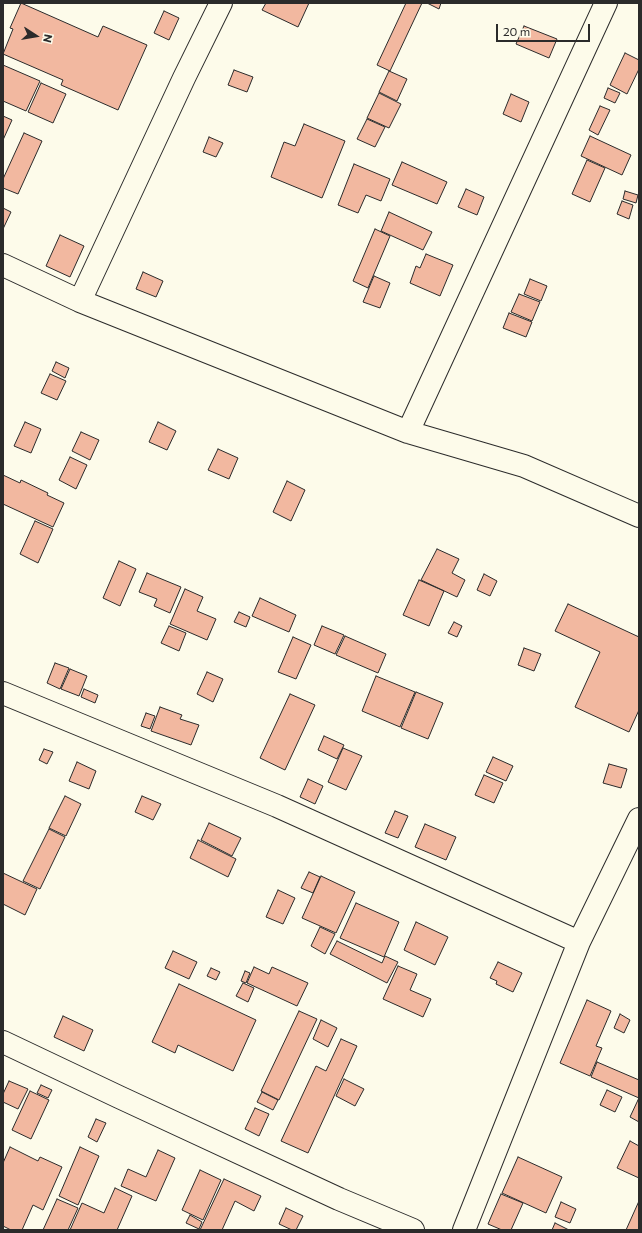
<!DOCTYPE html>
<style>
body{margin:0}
#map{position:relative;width:642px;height:1233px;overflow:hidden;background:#fdfbea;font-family:Commissioner,sans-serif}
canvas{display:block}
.frame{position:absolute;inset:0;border:4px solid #2b2b2b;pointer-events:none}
.north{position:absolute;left:16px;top:16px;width:40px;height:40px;-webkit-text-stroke:3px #fdfbea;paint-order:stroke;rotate:102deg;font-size:11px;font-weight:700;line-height:16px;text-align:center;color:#2b2b2b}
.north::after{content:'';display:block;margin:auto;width:14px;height:18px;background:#2b2b2b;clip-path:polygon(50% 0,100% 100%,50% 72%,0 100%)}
.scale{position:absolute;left:496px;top:24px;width:94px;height:18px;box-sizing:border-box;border:2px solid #2b2b2b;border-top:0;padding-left:5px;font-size:12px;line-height:14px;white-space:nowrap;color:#2b2b2b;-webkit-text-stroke:3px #fdfbea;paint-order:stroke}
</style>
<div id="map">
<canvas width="642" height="1233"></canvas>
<div class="frame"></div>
<div class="north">N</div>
<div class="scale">20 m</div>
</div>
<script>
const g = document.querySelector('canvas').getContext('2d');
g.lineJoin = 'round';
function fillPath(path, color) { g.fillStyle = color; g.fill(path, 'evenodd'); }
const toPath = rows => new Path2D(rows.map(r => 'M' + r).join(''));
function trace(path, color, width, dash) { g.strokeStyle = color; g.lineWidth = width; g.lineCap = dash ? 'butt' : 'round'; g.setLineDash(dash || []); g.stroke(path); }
const building = toPath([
 [21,3,98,37,103,26,147,45,118,110,61,85,63,80,3,54,13,29,10,28,21,3],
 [266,3,309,3,298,27,262,10,266,3],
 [406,3,422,3,390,71,377,65,406,3],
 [427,3,441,3,439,9,427,3],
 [164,11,179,18,169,40,154,33,164,11],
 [524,26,557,39,549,58,516,44,524,26],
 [625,53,639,60,639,69,627,94,610,85,625,53],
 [3,65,40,81,26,111,3,101,3,65],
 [234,70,253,77,247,92,228,85,234,70],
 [389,71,407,79,397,101,379,92,389,71],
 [41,83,66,94,53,123,28,112,41,83],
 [608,88,620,93,615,103,604,98,608,88],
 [379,93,401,104,389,128,367,118,379,93],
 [511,94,529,102,521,122,503,114,511,94],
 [600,106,610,110,598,135,589,130,600,106],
 [3,116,12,120,3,140,3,116],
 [367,119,385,127,375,147,357,139,367,119],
 [304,124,345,141,322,198,271,177,284,142,295,146,304,124],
 [24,133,42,141,18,194,3,188,3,179,24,133],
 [590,136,631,155,622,175,581,156,590,136],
 [209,137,223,143,216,157,203,152,209,137],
 [587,160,605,168,590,202,572,194,587,160],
 [402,162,447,182,437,204,392,185,402,162],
 [354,164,390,179,381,201,366,195,358,213,338,205,354,164],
 [466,189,484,197,477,215,458,207,466,189],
 [625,191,638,195,636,203,623,199,625,191],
 [622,201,633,205,629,219,617,214,622,201],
 [3,208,11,212,3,229,3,208],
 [389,212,432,232,423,250,381,231,389,212],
 [375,229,390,236,368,288,353,281,375,229],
 [60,235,84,246,70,277,46,266,60,235],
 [426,254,453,265,440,296,410,283,416,266,420,268,426,254],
 [143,272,163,281,156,297,136,289,143,272],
 [374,276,390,283,380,308,363,302,374,276],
 [530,279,547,286,541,301,524,294,530,279],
 [519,294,540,302,532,321,511,312,519,294],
 [509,313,532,322,526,337,503,328,509,313],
 [56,362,69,368,65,378,52,371,56,362],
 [50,374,66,381,57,400,41,393,50,374],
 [25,422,41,429,31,453,14,446,25,422],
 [158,422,176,431,167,450,149,442,158,422],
 [81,432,99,440,90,460,72,451,81,432],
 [218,449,238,458,229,479,208,470,218,449],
 [70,457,87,465,76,489,59,480,70,457],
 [3,475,20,483,21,480,48,493,47,495,64,503,53,527,3,504,3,475],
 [287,481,305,490,291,521,273,512,287,481],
 [35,521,53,529,38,563,20,554,35,521],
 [437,549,459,559,452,573,465,580,457,597,421,580,437,549],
 [119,561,136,569,120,606,103,598,119,561],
 [147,573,181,587,170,613,154,606,157,599,139,592,147,573],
 [484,574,497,581,490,596,477,590,484,574],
 [419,580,444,591,429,626,403,615,419,580],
 [185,589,203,597,197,611,216,619,207,640,170,624,185,589],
 [260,598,296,615,289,632,252,616,260,598],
 [568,604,639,637,639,710,629,732,575,707,600,652,555,631,568,604],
 [239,612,250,617,246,627,234,622,239,612],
 [454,622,462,626,457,637,448,633,454,622],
 [169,626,186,633,179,651,161,643,169,626],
 [322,626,344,635,335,654,314,645,322,626],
 [345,636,386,654,378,673,336,655,345,636],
 [293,637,311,645,296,679,278,672,293,637],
 [524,648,541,654,534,671,518,665,524,648],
 [55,663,69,668,60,689,47,683,55,663],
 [70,669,87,676,79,696,61,689,70,669],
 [207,672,223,679,213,702,197,694,207,672],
 [376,676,415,692,400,727,362,711,376,676],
 [84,689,98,695,95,703,81,697,84,689],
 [416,692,443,703,428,739,401,728,416,692],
 [290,694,315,705,285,770,260,758,290,694],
 [160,707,182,715,180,719,199,725,191,745,151,731,160,707],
 [146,713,155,716,150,729,141,726,146,713],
 [324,736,344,745,337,759,318,750,324,736],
 [343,748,362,756,346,790,328,782,343,748],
 [44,749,53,752,47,764,39,760,44,749],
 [493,757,513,766,506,781,486,772,493,757],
 [77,762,96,771,89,789,69,781,77,762],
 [609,764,627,769,621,788,603,783,609,764],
 [484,775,503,783,494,803,475,795,484,775],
 [308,779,323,786,315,804,300,797,308,779],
 [65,796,81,804,66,836,49,828,65,796],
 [142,796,161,804,153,820,135,812,142,796],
 [395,811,408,816,398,838,385,833,395,811],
 [209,823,241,838,232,856,201,840,209,823],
 [425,824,456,837,446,860,415,847,425,824],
 [49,829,65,837,40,889,23,881,49,829],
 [198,840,236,859,228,877,190,858,198,840],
 [309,872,320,877,313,893,301,888,309,872],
 [3,873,37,889,25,915,3,904,3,873],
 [321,876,355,892,336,933,302,918,321,876],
 [278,890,295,898,283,924,266,917,278,890],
 [356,903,399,922,384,957,340,938,356,903],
 [416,922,448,937,435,965,404,950,416,922],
 [320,927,335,934,325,954,311,946,320,927],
 [337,941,382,963,385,956,398,962,387,983,330,954,337,941],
 [173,951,197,962,189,979,165,968,173,951],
 [498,962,522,973,513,992,496,984,497,981,490,978,498,962],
 [398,966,417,974,410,990,431,999,423,1017,383,999,398,966],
 [254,967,269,974,272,967,308,983,297,1006,247,983,254,967],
 [211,968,220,972,216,980,207,976,211,968],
 [245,971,250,973,246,983,241,981,245,971],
 [243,983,254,988,248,1002,236,996,243,983],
 [179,984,256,1020,233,1071,178,1045,175,1053,152,1042,179,984],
 [587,1000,611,1011,596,1046,602,1048,590,1076,560,1063,587,1000],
 [299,1011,317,1019,279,1100,261,1091,299,1011],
 [620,1014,630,1020,624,1033,614,1028,620,1014],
 [63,1016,93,1030,84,1051,54,1037,63,1016],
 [321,1020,337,1028,328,1047,313,1039,321,1020],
 [341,1039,357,1046,308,1153,281,1141,316,1066,326,1071,341,1039],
 [597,1062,639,1080,639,1098,591,1077,597,1062],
 [344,1079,364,1089,355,1106,336,1096,344,1079],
 [9,1081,28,1089,18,1109,3,1102,3,1094,9,1081],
 [41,1085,52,1090,48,1098,37,1093,41,1085],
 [607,1090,622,1097,615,1112,600,1105,607,1090],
 [30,1091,49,1100,31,1139,12,1130,30,1091],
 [262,1092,278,1100,273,1110,257,1102,262,1092],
 [638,1100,639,1100,639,1122,630,1117,638,1100],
 [255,1108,269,1114,259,1136,245,1129,255,1108],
 [96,1119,106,1123,97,1142,88,1137,96,1119],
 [630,1141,639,1146,639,1178,617,1168,630,1141],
 [10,1147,38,1161,40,1157,62,1167,43,1210,33,1205,22,1230,11,1230,3,1226,3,1163,10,1147],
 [80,1147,99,1156,78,1205,59,1196,80,1147],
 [158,1150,175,1158,156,1201,121,1186,128,1169,146,1177,158,1150],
 [518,1157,562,1177,546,1213,502,1193,518,1157],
 [200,1170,221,1180,203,1220,182,1210,200,1170],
 [224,1179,261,1196,254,1211,235,1201,222,1230,200,1230,224,1179],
 [115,1188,132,1196,117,1230,70,1230,82,1203,104,1213,115,1188],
 [501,1194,523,1203,511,1230,502,1230,488,1224,501,1194],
 [57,1199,78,1208,68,1230,43,1230,57,1199],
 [639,1201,639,1230,626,1230,639,1201],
 [561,1202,576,1209,570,1223,555,1217,561,1202],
 [286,1208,303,1216,296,1230,292,1230,279,1224,286,1208],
 [190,1215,202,1222,199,1229,186,1223,190,1215],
 [555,1223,569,1230,552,1230,555,1223]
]);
const minor = toPath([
 [3,265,80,301,408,432,524,466,639,516],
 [80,301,184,78,221,3],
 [408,432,606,3],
 [3,693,277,806,579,942],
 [3,1042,119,1097,339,1199,413,1230],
 [464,1230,579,942,639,819]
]);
fillPath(building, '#f2b8a0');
trace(building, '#2b2b2b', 1);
trace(minor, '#2b2b2b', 24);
trace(minor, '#fdfbea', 22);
</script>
